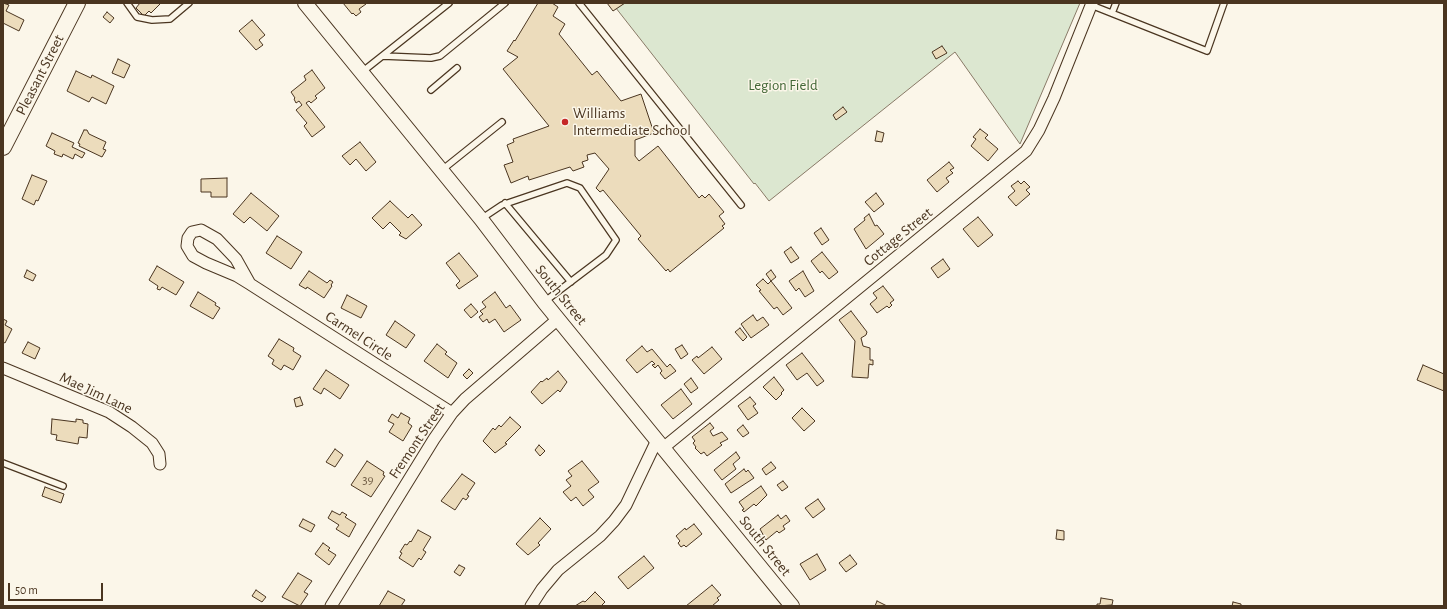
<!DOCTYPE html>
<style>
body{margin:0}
#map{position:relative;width:1447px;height:609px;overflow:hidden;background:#fbf6e9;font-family:"Alegreya Sans",sans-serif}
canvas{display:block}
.frame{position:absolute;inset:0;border:4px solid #4a3520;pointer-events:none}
.scale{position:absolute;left:8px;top:583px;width:95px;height:18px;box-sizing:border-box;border:2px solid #4a3520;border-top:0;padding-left:5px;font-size:12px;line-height:14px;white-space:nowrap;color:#4a3520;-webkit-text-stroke:3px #fbf6e9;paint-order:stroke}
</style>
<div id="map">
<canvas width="1447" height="609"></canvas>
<div class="frame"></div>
<div class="scale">50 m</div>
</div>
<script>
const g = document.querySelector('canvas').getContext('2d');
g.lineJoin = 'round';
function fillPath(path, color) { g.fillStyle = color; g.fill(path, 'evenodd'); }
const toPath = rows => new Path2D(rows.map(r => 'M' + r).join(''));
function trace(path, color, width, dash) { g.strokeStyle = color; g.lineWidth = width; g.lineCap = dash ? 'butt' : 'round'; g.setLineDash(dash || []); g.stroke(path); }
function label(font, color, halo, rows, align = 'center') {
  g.font = font + ' "Alegreya Sans",sans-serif'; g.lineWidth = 3; g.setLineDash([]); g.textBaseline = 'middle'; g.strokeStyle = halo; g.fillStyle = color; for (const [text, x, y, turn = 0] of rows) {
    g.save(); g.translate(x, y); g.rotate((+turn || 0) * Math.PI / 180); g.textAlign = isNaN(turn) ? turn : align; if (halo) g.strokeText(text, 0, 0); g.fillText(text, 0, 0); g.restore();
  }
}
const green = toPath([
 [612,3,1080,3,1020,144,955,52,769,201,755,183,754,184,612,3]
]);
const building = toPath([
 [3,3,9,5,6,11,24,20,19,31,3,23,3,3],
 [140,3,161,3,151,13,149,11,144,16,136,8,140,3],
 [343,3,366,3,366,4,359,9,361,12,356,16,353,13,352,14,343,3],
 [538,3,552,3,558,7,553,16,565,24,559,34,592,75,597,71,621,101,641,94,654,133,635,140,635,156,639,161,658,146,699,198,702,195,705,198,709,194,724,212,719,216,725,224,722,226,724,228,670,272,668,269,666,271,638,239,641,236,603,190,600,192,596,188,609,169,595,153,587,155,588,160,582,162,584,167,573,171,570,167,529,180,528,176,511,183,504,165,513,162,507,145,514,142,513,139,549,126,503,69,518,57,507,51,514,40,515,41,538,3],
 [607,3,625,3,613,11,607,3],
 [107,12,114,18,110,23,103,17,107,12],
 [252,20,265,35,259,40,263,45,256,50,239,31,252,20],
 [942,46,947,53,936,59,932,52,942,46],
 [118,59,130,65,124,78,112,73,118,59],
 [312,70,325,88,315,96,317,98,311,103,309,101,306,103,325,127,312,137,304,126,307,123,296,110,302,105,299,101,296,103,294,99,295,98,291,92,306,80,304,76,312,70],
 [76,71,91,78,92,75,114,86,106,104,92,97,89,102,67,91,76,71],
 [843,107,847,112,836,120,833,115,843,107],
 [980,129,988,135,985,138,998,149,988,161,971,146,976,139,973,137,980,129],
 [84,130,87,130,89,134,106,142,103,149,106,150,102,157,79,146,80,144,78,143,84,130],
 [877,131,884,133,882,142,875,141,877,131],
 [52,133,74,143,72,147,85,153,82,158,75,154,73,159,63,154,62,157,54,154,55,151,46,146,52,133],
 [360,142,376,162,366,171,356,159,350,165,342,156,360,142],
 [949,162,954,168,950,170,953,173,946,178,949,182,937,192,927,180,949,162],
 [32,175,47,181,38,201,36,200,34,205,22,199,32,175],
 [227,178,227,197,211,197,211,192,201,192,201,179,227,178],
 [1018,181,1021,184,1024,181,1030,187,1026,190,1030,194,1016,206,1008,197,1015,191,1011,186,1018,181],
 [251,193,279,216,267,231,250,217,244,223,233,214,251,193],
 [876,193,884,204,874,212,865,202,876,193],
 [390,201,408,218,412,214,422,225,406,239,399,235,401,233,390,222,383,229,372,218,390,201],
 [869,214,875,226,877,225,884,234,866,249,854,229,865,220,864,218,869,214],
 [978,217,993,235,978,247,963,229,978,217],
 [821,228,829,240,822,245,814,233,821,228],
 [277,236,302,252,291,269,266,253,277,236],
 [791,247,799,258,791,263,784,252,791,247],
 [822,252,838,272,829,279,822,271,820,273,811,261,822,252],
 [459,253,478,276,459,289,456,285,460,281,446,263,459,253],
 [943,259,950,269,938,278,931,268,943,259],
 [157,266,184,282,176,295,162,287,160,290,157,289,158,286,149,280,157,266],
 [27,270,36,275,33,281,24,277,27,270],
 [771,270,776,277,771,281,766,274,771,270],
 [309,271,327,283,330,280,333,282,331,285,332,286,324,298,307,287,306,289,299,285,309,271],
 [803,271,814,291,805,297,799,288,796,291,789,281,803,271],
 [763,279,768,284,771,281,792,308,783,315,777,307,774,309,759,291,761,290,756,285,763,279],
 [883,286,894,300,890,303,892,305,889,308,887,306,877,313,870,304,877,298,873,293,883,286],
 [198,292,216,303,215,305,220,308,213,319,190,306,198,292],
 [495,292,506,308,510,305,521,320,504,332,495,319,489,323,487,319,483,322,479,317,483,314,480,311,486,307,482,302,495,292],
 [347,295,367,306,361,318,341,308,347,295],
 [471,304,478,312,471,318,464,310,471,304],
 [851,311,867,332,866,335,861,338,863,346,870,348,870,360,873,360,873,365,869,364,868,378,852,377,855,341,839,320,851,311],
 [753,315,757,321,763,317,769,325,751,338,741,324,753,315],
 [3,319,7,321,5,325,12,329,5,343,3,342,3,319],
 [395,321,415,335,406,348,386,335,395,321],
 [740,328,747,337,743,341,735,332,740,328],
 [279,339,294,348,293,351,301,356,293,370,284,365,281,370,272,364,274,360,268,356,279,339],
 [28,342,40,348,35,359,22,353,28,342],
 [437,344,447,352,445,354,457,363,448,378,424,361,437,344],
 [682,345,688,354,681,359,675,349,682,345],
 [642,346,647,352,652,349,667,367,670,364,676,371,665,379,660,373,662,371,658,365,655,368,652,365,655,364,652,361,637,373,626,360,642,346],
 [712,347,722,359,704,374,692,360,697,356,698,358,712,347],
 [802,353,824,381,817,386,807,373,797,380,786,365,802,353],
 [1423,365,1444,374,1444,391,1417,380,1423,365],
 [469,369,473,373,467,379,463,375,469,369],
 [326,370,349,385,340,399,324,388,321,394,313,389,326,370],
 [558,371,567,382,560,392,558,390,542,404,531,392,541,381,542,382,547,378,548,380,558,371],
 [774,377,784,390,781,393,782,394,776,400,763,387,774,377],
 [691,378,698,388,691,393,684,384,691,378],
 [681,389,692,404,673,419,661,405,681,389],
 [300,397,303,405,296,407,294,399,300,397],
 [750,397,756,404,753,406,758,413,748,420,738,406,750,397],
 [802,408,815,421,804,431,792,418,802,408],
 [401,413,410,418,408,423,412,426,403,441,389,432,394,424,388,421,392,414,398,418,401,413],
 [510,417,521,427,505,443,507,444,495,453,483,441,493,428,495,430,499,425,501,427,510,417],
 [52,419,76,422,76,419,83,420,83,423,88,424,87,438,79,437,78,444,56,440,57,435,51,434,52,419],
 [710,423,714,428,710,431,713,436,722,432,728,439,720,443,722,445,707,456,704,452,701,454,695,448,696,447,693,443,695,441,692,437,710,423],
 [743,425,749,433,743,437,737,430,743,425],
 [539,445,545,451,540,456,535,450,539,445],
 [335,449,343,455,335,467,326,462,335,449],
 [736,452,740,458,733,464,736,469,722,480,714,470,736,452],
 [367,461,384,472,383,475,385,476,371,497,351,485,367,461],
 [582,461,599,482,588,490,594,497,583,506,576,497,571,501,563,492,571,486,566,480,572,476,568,471,582,461],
 [771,462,776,468,766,475,762,469,771,462],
 [744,469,746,472,748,470,754,478,731,493,725,484,744,469],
 [462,474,475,483,467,495,469,496,466,500,463,498,455,510,441,501,462,474],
 [783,481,788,487,782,491,777,485,783,481],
 [761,486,767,495,756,506,754,504,744,512,742,510,744,509,739,502,761,486],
 [45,487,64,494,61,503,42,496,45,487],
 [818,499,825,509,813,518,805,508,818,499],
 [332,511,340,515,342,512,347,515,345,517,356,524,349,537,336,529,339,525,328,518,332,511],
 [778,515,781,519,786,515,790,521,783,526,785,529,779,533,777,531,766,540,760,529,778,515],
 [540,518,551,529,538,543,540,545,528,555,516,544,540,518],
 [303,519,315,525,311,532,299,526,303,519],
 [694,524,702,534,686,547,684,545,681,547,678,543,680,541,676,536,685,528,686,530,694,524],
 [418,530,431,537,423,550,426,552,421,560,419,558,413,567,399,558,402,553,400,552,405,544,407,545,410,541,411,542,418,530],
 [1057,530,1064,531,1064,540,1056,539,1057,530],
 [323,543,330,548,328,550,336,555,329,565,315,554,323,543],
 [817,554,826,570,810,580,800,564,817,554],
 [850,555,857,564,846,572,839,563,850,555],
 [644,556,654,568,628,589,618,577,644,556],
 [459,565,465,568,460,576,454,572,459,565],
 [298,573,312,581,304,592,308,594,300,606,282,597,298,573],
 [712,585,721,595,717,598,719,600,712,606,686,606,712,585],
 [256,590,266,597,262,602,252,596,256,590],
 [388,591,405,600,401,606,379,606,388,591],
 [595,592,605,602,601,606,575,606,583,601,585,602,595,592],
 [1101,598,1113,600,1112,605,1097,606,1097,604,1100,604,1101,598],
 [877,601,887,606,875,606,877,601],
 [1233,602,1241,604,1241,606,1232,606,1233,602]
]);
const service = toPath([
 [127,3,137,17,152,20,170,19,189,3],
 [579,3,741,205],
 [1091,5,1207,51,1224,3],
 [1112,13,1116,3],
 [383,56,431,58,440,56,505,3],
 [362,72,449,3],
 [431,90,457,68],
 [442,170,502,122],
 [505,203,571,282],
 [481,219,502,205,567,183,580,188,616,240,606,255,544,302],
 [3,463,63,486]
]);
const minor = toPath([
 [250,284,237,276,206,263,193,256,187,246,188,238,192,232,201,230,217,239,236,259,250,284,452,413],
 [3,368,109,412,132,427,152,443,159,454,160,464],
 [663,448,1026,151,1039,130,1054,98,1092,3],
 [331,606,434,439,452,413,465,399,558,319],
 [531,606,542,589,558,570,600,536,614,521,626,505,657,440]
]);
const tertiary = toPath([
 [305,3,481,219,544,302,792,606]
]);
const secondary = toPath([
 [3,147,77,3]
]);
const markers = [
 [565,122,4,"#c62828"]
];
const numberNames = [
 ["39",368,480]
];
const streetNames = [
 ["Pleasant Street",40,75,-63],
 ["Cottage Street",898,237,-39],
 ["South Street",561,295,51],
 ["Carmel Circle",359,336,33],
 ["Mae Jim Lane",96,393,25],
 ["Fremont Street",417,441,-56],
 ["South Street",765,546,51]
];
const parkNames = [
 ["Legion Field",783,85]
];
const poiNames = [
 ["Williams",573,113],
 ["Intermediate School",573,130]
];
fillPath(green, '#dce7d0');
trace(green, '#887966', 1);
fillPath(building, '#ecdcbc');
trace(building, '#4a3520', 1);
trace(service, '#4a3520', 8);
trace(minor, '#4a3520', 13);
trace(tertiary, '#4a3520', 16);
trace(secondary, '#4a3520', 18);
trace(service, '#fbf6e9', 5.5);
trace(minor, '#fbf6e9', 11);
trace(tertiary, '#fbf6e9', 14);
trace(secondary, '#fbf6e9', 16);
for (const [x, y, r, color] of markers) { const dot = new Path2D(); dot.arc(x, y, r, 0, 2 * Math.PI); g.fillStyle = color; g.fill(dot); trace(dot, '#fbf6e9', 1.5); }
label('13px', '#725f47', null, numberNames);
label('15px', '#4a3520', '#fbf6e9', streetNames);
label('15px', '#436837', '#fbf6e9', parkNames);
label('15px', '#4a3520', '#fbf6e9', poiNames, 'left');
</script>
